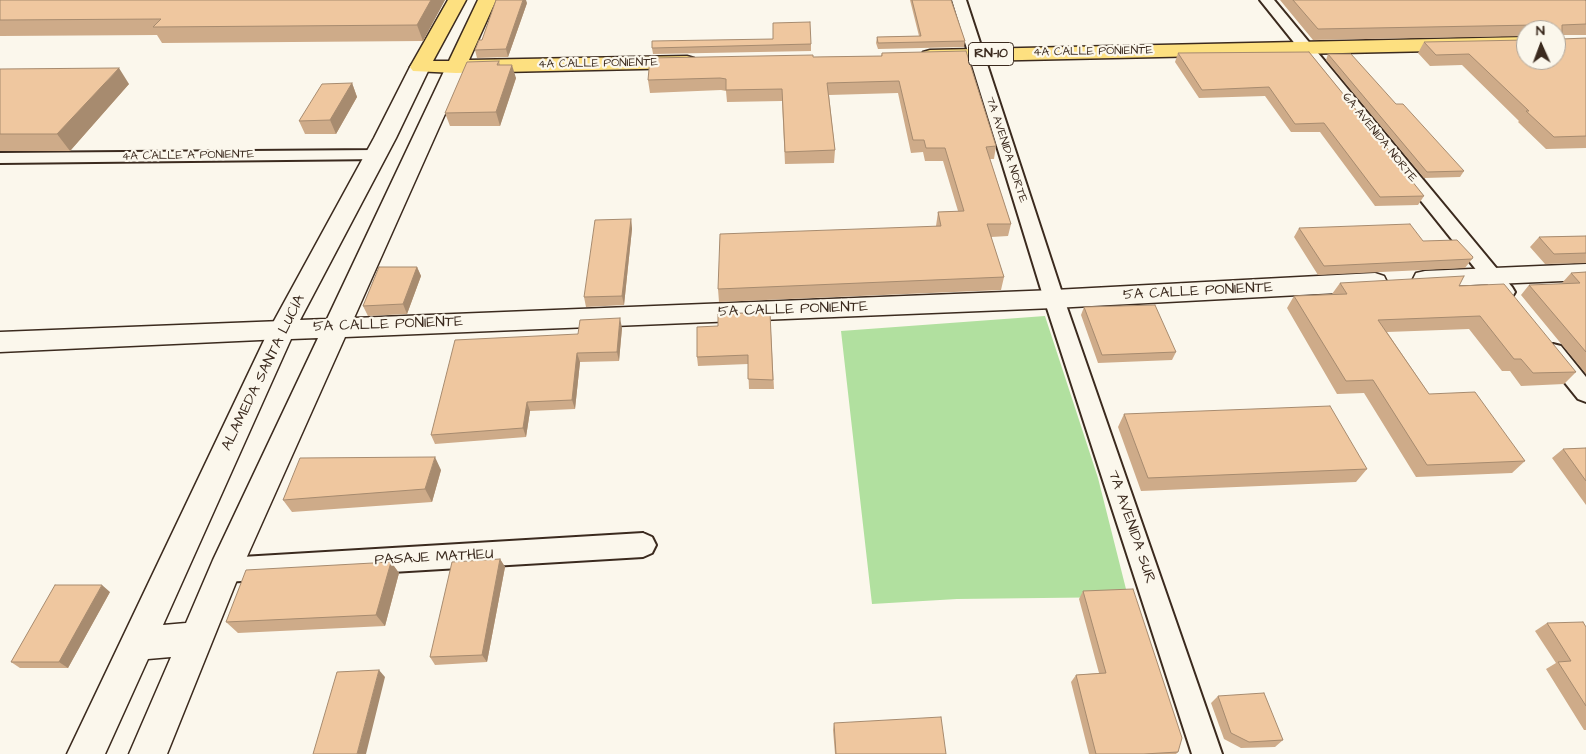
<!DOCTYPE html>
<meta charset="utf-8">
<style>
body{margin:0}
#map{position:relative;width:1586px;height:754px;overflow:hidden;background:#fbf7ec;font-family:"Architects Daughter",sans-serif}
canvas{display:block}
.north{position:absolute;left:1516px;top:20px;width:50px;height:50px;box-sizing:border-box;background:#fbf7ec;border:1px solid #aea59a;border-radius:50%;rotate:358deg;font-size:14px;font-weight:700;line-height:20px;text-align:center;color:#3b2a1e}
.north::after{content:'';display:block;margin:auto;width:18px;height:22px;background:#3b2a1e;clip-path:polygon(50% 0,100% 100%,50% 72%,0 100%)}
</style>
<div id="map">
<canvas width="1586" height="754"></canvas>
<div class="north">N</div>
</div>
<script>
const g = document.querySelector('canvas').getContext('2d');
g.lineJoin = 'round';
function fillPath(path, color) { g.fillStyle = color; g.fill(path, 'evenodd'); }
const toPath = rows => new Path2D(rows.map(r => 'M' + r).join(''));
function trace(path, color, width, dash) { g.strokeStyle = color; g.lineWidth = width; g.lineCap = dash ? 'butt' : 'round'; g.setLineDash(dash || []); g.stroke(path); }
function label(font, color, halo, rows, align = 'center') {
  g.font = font + ' "Architects Daughter",sans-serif'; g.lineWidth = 4.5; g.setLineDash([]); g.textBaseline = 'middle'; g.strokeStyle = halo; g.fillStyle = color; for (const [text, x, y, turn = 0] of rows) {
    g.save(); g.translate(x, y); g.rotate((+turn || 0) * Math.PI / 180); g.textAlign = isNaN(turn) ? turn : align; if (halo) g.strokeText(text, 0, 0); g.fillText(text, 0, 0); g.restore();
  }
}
const green = toPath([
 [1045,316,1098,478,1128,597,957,599,872,604,841,331]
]);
const minor = toPath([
 [952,0,966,0,1064,299,1222,754,1192,754,1044,299,952,0],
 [1260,0,1274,0,1512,287,1515,292,1512,297,1505,299,1498,297,1260,0],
 [376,150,382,151,385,155,382,159,0,163,0,153,376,150],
 [1553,344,1561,346,1586,377,1586,402,1578,399,1545,358,1542,352,1545,346,1553,344],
 [643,533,652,537,656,545,652,553,643,557,225,582,216,578,212,570,216,562,225,558,643,533]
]);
const tertiary = toPath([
 [282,321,291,323,295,330,291,337,282,339,0,352,0,332,282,321]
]);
const secondary = toPath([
 [420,61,427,63,430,67,396,138,300,320,327,319,446,67,449,63,456,61,463,63,466,67,354,318,1054,290,1375,273,1384,276,1387,282,1384,288,1375,291,1054,308,345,337,241,570,167,754,129,754,171,657,148,659,105,754,67,754,269,330,374,138,410,67,413,63,420,61],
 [318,338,213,560,186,623,163,625,291,339,318,338],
 [1586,264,1586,280,1425,287,1416,285,1413,279,1416,273,1425,271,1586,264]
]);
const primary = toPath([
 [448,0,466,0,433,61,449,61,478,0,496,0,469,60,687,56,694,58,696,62,694,66,687,68,456,73,413,71,410,67,448,0],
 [1526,37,1526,49,930,62,923,60,921,56,923,52,930,50,1526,37]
]);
const wall = toPath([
 [0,0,445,0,423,41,162,43,157,35,0,36],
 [910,0,951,0,965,41,964,47,878,49,876,43,877,37,919,36],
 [1280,0,1585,0,1586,1,1586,35,1562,35,1562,39,1586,38,1586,148,1546,149,1518,122,1519,121,1462,65,1430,66,1418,53,1424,42,1526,60,1556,30,1526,30,1526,36,1313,40],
 [527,3,508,57,477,58,475,50,482,40],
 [773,39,811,44,811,51,653,54,652,48],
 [1309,52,1405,170,1404,172,1424,196,1418,205,1375,206,1320,132,1291,132,1265,96,1199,98,1175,62,1178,53],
 [882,53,996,146,994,159,990,159,1011,224,1008,236,991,237,1004,277,1001,290,719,302,718,289,936,226,938,212,958,211,943,161,925,161,923,152,911,153,898,93,829,95,835,150,834,163,785,164,782,101,727,102,726,91,721,90,650,93,648,80,813,57,881,56],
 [1328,54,1396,104,1464,171,1460,177,1424,178,1326,60],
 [499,61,500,65,516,78,500,126,450,126,445,113],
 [0,69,129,84,70,151,0,151],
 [352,83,357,97,336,134,305,134,299,121],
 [631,219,632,229,624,305,586,307,584,297],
 [1299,228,1423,241,1472,259,1465,268,1318,275,1294,237],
 [1586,236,1586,263,1545,264,1530,247,1539,237],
 [417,267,421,276,407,314,368,316,363,306],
 [1586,272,1586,374,1521,295,1529,285,1563,284,1562,283,1571,273],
 [1340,283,1459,286,1576,372,1564,384,1521,386,1510,371,1502,371,1469,329,1387,332,1429,394,1525,461,1512,473,1416,477,1364,393,1337,394,1287,308,1294,296,1332,294],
 [1084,307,1176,352,1172,360,1098,363,1081,315],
 [770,312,774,389,749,389,748,364,698,366,697,357,718,326],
 [622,328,619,361,580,362,575,409,530,411,526,437,435,444,431,435,578,334],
 [1124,414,1367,469,1356,482,1141,491,1118,427],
 [1586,448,1586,505,1552,458,1563,449],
 [441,470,432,502,292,512,283,500],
 [500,559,505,567,487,662,435,665,430,657],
 [391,562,399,573,385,626,238,633,226,622],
 [1083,591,1178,752,1176,754,1089,754,1071,682,1076,675,1099,673,1079,599],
 [110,592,68,668,20,668,11,662,37,617],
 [1547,623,1586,627,1586,730,1584,730,1546,669,1556,663,1535,631],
 [1218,696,1283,740,1275,747,1241,748,1224,739,1211,703],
 [834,723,946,754,835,754,833,730]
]);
const shadedWall = toPath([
 [431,0,445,0,423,41,417,25],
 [523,0,526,0,527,3,508,57,506,49],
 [512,65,516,78,500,126,496,112],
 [119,68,129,84,70,151,57,134],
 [352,83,357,97,336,134,330,120],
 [631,219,632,229,624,305,622,296],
 [417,267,421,276,407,314,403,304],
 [620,318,622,328,619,361,617,352],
 [577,353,580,362,575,409,572,400],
 [527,402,530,411,526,437,523,428],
 [435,457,441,470,432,502,425,489],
 [500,559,505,567,487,662,482,655],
 [391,562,399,573,385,626,376,615],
 [102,585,110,592,68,668,59,662],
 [379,670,385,677,366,754,357,754]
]);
const building = toPath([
 [0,0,431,0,417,25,153,27,161,19,0,20,0,0],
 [496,0,523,0,506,49,475,50,479,40,482,40,496,0],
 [912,0,951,0,965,41,878,43,877,37,921,36,912,0],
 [1293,0,1585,0,1586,1,1586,24,1562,25,1562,39,1586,38,1586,136,1554,137,1526,111,1529,111,1469,54,1436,55,1424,42,1526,40,1526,60,1556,60,1556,30,1535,30,1535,25,1318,29,1293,0],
 [810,22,811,44,652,48,652,41,773,39,773,23,810,22],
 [966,51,996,146,986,147,1011,224,987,224,1004,277,718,289,720,234,941,226,938,212,964,211,945,148,926,148,924,140,913,140,899,81,827,83,835,150,785,152,782,89,726,90,726,79,720,78,648,80,650,58,813,55,813,57,882,56,882,53,966,51],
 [1309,52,1405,170,1403,170,1424,196,1380,197,1324,123,1295,124,1269,87,1202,90,1178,53,1309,52],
 [1328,54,1351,54,1396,104,1403,104,1464,171,1427,172,1328,54],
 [499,61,497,65,512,65,496,112,445,113,467,62,499,61],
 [119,68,57,134,0,134,0,69,119,68],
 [352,83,330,120,299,121,322,84,352,83],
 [631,219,622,296,584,297,595,220,631,219],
 [1410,224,1423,241,1457,240,1473,257,1472,259,1324,266,1299,228,1410,224],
 [1586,236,1586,253,1554,254,1539,237,1586,236],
 [379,267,417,267,403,304,363,306,379,267],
 [1586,272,1586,352,1529,285,1580,283,1571,273,1586,272],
 [1464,276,1459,286,1504,284,1576,372,1533,373,1521,359,1514,359,1480,316,1378,320,1429,394,1475,392,1525,461,1427,465,1373,380,1346,381,1294,296,1347,294,1340,283,1464,276],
 [1155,305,1176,352,1102,355,1084,307,1155,305],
 [770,312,773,380,748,379,748,355,697,357,697,327,718,326,718,314,770,312],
 [620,318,617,352,577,353,572,400,527,402,523,428,431,435,455,340,578,334,580,320,620,318],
 [1330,406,1367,469,1148,478,1124,414,1330,406],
 [1586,448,1586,481,1563,449,1586,448],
 [435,457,425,489,283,500,300,458,435,457],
 [500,559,482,655,430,657,452,562,500,559],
 [391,562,376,615,226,622,246,570,391,562],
 [55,585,102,585,59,662,11,662,55,585],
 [1133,589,1182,738,1178,752,1144,754,1096,754,1076,675,1106,673,1083,591,1133,589],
 [1583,622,1586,627,1586,706,1558,662,1571,661,1547,623,1583,622],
 [379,670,357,754,313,754,337,672,379,670],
 [1264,693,1283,740,1249,742,1231,733,1218,696,1264,693],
 [941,717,946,754,836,754,834,723,941,717]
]);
const farStreetnames = [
 ["4A CALLE PONIENTE",1093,52,-1],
 ["4A CALLE PONIENTE",598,64,-1],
 ["6A AVENIDA NORTE",1379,138,51],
 ["7A AVENIDA NORTE",1006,150,72],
 ["4A CALLE A PONIENTE",188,156,-1]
];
const shields = [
 [991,54,45]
];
const shieldNames = [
 ["RN-10",991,54]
];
const streetNames = [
 ["5A CALLE PONIENTE",1198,292,-3],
 ["5A CALLE PONIENTE",793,310,-2],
 ["5A CALLE PONIENTE",388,325,-2],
 ["ALAMEDA SANTA LUCÍA",264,373,-64],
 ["7A AVENIDA SUR",1131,527,71],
 ["PASAJE MATHEU",434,558,-3]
];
fillPath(green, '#b1e09f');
trace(minor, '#3b2a1e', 4);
trace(tertiary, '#3b2a1e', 3);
trace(secondary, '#3b2a1e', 3);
trace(primary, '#3b2a1e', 3);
fillPath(minor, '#fbf7ec');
fillPath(tertiary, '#fbf7ec');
fillPath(secondary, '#fbf7ec');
fillPath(primary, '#fde080');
fillPath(wall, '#ceab89');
fillPath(shadedWall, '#a78b6f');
fillPath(building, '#efc79f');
trace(building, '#a78b6f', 1);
label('12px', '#3b2a1e', '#fbf7ec', farStreetnames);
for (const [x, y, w] of shields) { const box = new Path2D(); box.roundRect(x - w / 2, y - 11.5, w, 23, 4); g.fillStyle = '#fbf7ec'; g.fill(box); trace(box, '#3b2a1e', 1); }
label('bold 14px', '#3b2a1e', null, shieldNames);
label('15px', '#3b2a1e', '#fbf7ec', streetNames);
</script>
